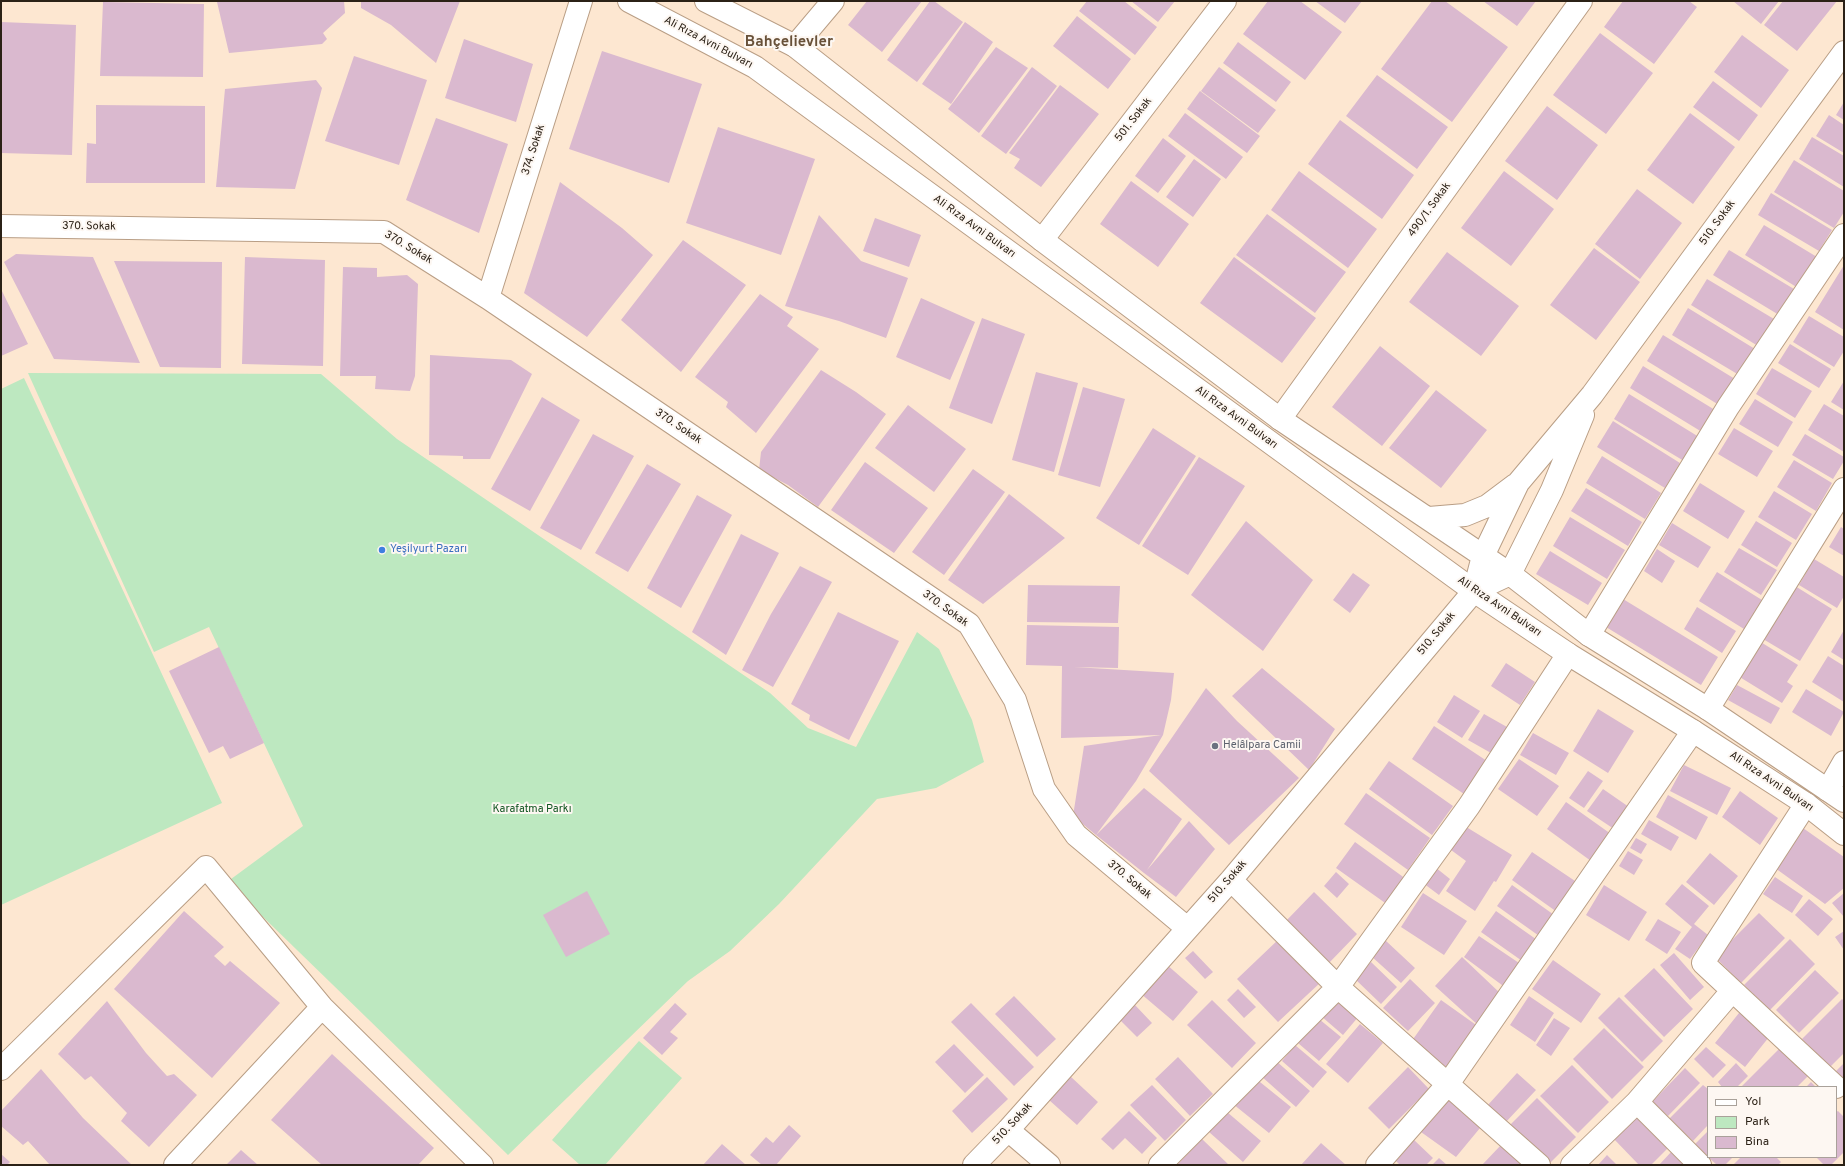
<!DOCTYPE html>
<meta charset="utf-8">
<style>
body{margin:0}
#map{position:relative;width:1845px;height:1166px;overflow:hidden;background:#fde7d1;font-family:Overpass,sans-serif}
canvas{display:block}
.frame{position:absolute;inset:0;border:2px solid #2b2116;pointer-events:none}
.legend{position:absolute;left:1707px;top:1086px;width:130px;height:72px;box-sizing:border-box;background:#fdf7f2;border:1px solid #a9a19a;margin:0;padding:5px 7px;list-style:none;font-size:12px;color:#2b2116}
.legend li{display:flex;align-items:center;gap:8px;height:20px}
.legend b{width:20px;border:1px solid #a9a19a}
</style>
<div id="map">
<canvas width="1845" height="1166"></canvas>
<div class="frame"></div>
<ul class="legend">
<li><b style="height:5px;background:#fff"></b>Yol</li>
<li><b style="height:11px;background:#bde8c0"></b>Park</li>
<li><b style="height:11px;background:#dab9cf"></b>Bina</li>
</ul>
</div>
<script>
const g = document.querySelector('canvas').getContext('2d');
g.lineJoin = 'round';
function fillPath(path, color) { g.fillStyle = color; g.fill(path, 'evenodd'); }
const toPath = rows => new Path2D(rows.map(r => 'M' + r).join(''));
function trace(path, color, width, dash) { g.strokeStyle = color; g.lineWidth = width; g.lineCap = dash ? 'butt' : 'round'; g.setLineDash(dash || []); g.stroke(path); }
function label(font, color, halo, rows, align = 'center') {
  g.font = font + ' Overpass,sans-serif'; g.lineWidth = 4; g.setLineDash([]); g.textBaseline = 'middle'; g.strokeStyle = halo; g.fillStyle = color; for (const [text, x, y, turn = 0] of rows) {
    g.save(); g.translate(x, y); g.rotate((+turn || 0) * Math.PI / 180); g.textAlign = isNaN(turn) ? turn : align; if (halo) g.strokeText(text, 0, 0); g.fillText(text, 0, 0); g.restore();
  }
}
const green = toPath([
 [28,373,321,374,397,439,770,693,808,728,856,747,917,632,939,649,972,720,984,762,936,788,877,799,779,904,730,951,688,981,508,1155,227,882,303,826,209,627,154,652],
 [24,378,222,803,1,905,1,389],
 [639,1041,682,1078,605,1165,580,1165,552,1140]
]);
const building = toPath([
 [219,1,344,1,345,13,323,33,327,39,322,44,229,53,217,2],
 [361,1,460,1,436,63,391,25,361,8],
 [867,1,922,1,882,52,848,25],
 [930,1,934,1,963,22,917,82,887,60],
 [1087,1,1124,1,1157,27,1135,55,1079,11],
 [1131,1,1175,1,1158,22],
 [1268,1,1300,1,1342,32,1305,80,1243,34],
 [1315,1,1362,1,1345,23],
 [1432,1,1445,1,1508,47,1452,122,1381,69],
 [1483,1,1536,1,1517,26],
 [1623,1,1689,1,1697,7,1654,64,1604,27],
 [1733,1,1779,1,1761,24],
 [1783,1,1837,1,1797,51,1764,25],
 [103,2,204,4,203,77,100,76],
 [1077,16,1131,59,1108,89,1053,46],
 [1,22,76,25,72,155,1,153],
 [965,22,993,42,951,104,922,84],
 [1600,33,1653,73,1606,134,1553,95],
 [1742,35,1789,70,1761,108,1714,72],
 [464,39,533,64,516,122,445,98],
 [1238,42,1291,82,1276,102,1223,63],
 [996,47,1028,68,979,133,948,109],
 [602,51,702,84,669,183,569,149],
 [354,56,427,80,399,165,325,141],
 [1032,67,1057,86,1006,154,981,136],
 [1219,67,1276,110,1258,133,1201,91],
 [1377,75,1448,127,1417,169,1346,116],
 [316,80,322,88,295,189,216,187,225,89],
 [1713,81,1758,115,1739,141,1693,107],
 [1060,85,1099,114,1041,187,1014,168,1020,159,1009,153],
 [1200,91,1260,136,1247,153,1187,109],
 [1844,102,1844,120,1836,115],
 [96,105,205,106,205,183,86,183,87,143,96,144],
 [1547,106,1598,145,1557,200,1505,161],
 [1185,113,1243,157,1226,179,1168,136],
 [1690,113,1735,147,1693,204,1647,170],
 [1829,115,1844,125,1844,153,1816,136],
 [436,118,508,144,479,233,406,200],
 [1340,120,1414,175,1382,219,1308,164],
 [718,127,815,159,781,255,686,223],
 [1812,137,1844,156,1844,187,1799,159],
 [1163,138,1186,156,1158,193,1135,176],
 [1194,159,1221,179,1193,217,1166,197],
 [1794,160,1844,191,1844,212,1834,228,1774,192],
 [1299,171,1377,229,1348,268,1271,210],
 [1504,171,1554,209,1511,266,1461,228],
 [1131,181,1189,224,1158,267,1100,224],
 [560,182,622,228,653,255,587,337,524,293],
 [1637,189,1682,223,1640,279,1595,244],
 [1771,193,1832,230,1819,251,1758,215],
 [1267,214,1346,272,1315,313,1236,255],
 [819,215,861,261,908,278,886,338,839,321,785,306],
 [875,218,921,235,909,267,863,251],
 [1764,225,1817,257,1798,288,1745,255],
 [683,240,746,285,681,372,621,320],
 [1594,248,1640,282,1596,340,1550,305],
 [1729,250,1794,289,1779,315,1713,275],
 [1447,252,1519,306,1481,356,1409,302],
 [16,254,93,257,140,363,54,359,4,262],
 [245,257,325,260,323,366,242,364],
 [1234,257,1316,318,1282,363,1200,303],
 [114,261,222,262,221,368,160,367],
 [1844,265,1844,330,1815,312],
 [343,267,377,268,377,277,407,275,418,284,415,376,410,391,375,389,376,376,340,376],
 [1707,279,1774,319,1758,346,1691,305],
 [1,289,28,344,1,356],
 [760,294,793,317,787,326,819,349,756,433,726,407,728,402,695,377],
 [921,298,975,322,950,380,896,357],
 [1688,308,1755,349,1739,375,1672,335],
 [1809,316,1844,337,1844,351,1834,367,1793,342],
 [982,318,1025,334,992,424,949,408],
 [1663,335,1735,379,1719,405,1647,361],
 [1790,344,1831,369,1819,388,1778,363],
 [1380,346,1430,386,1382,446,1332,407],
 [430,355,511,360,532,374,490,459,463,459,463,456,429,455],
 [1643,366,1715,410,1702,432,1630,388],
 [1772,368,1812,391,1795,418,1756,394],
 [821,370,856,392,886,414,818,507,788,485,759,470,761,452],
 [1036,372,1078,383,1054,472,1012,460],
 [1844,381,1844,410,1831,402],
 [1083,387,1125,399,1100,487,1058,475],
 [1436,390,1487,430,1441,488,1389,448],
 [1629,394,1699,437,1684,461,1614,419],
 [542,397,580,420,530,511,491,489],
 [1755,399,1793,422,1778,447,1739,424],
 [1824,404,1844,416,1844,452,1808,430],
 [908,405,966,449,934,492,875,448],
 [1613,421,1680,463,1665,488,1597,447],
 [1153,428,1196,456,1139,545,1096,518],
 [1734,428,1773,451,1757,477,1718,454],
 [593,434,634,456,581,550,540,528],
 [1805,434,1844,457,1844,461,1833,479,1792,455],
 [1602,456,1661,493,1645,519,1586,483],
 [1199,457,1245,486,1188,575,1142,546],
 [1794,460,1832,483,1816,511,1777,487],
 [865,462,928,508,894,553,831,510],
 [647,464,681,484,628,572,595,553],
 [973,469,1005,492,944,575,912,552],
 [1700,483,1745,511,1728,539,1683,511],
 [1586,488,1642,522,1628,546,1571,511],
 [1774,491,1812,514,1796,540,1758,517],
 [1009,494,1065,538,983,604,948,580],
 [697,495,732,515,681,608,647,588],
 [1570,517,1625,550,1607,579,1553,546],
 [1246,521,1313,580,1263,651,1191,595],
 [1756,521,1792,543,1777,567,1741,545],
 [1672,523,1711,547,1698,568,1659,545],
 [1841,527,1844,529,1844,556,1829,547],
 [741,534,779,553,726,655,692,632],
 [1739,548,1777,570,1761,595,1724,572],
 [1657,549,1675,561,1662,583,1644,571],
 [1550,551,1602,583,1588,605,1536,574],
 [1814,559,1844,577,1844,596,1837,608,1799,585],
 [800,566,832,582,773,687,742,670,771,614],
 [1717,572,1762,600,1744,629,1699,601],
 [1353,573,1370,585,1350,613,1333,600],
 [1028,585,1120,586,1118,623,1027,622],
 [1795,586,1832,609,1800,661,1763,639],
 [1623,599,1718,657,1701,685,1606,627],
 [1697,607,1736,631,1722,653,1684,629],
 [838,612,899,641,849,740,809,720,810,715,791,704],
 [1027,625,1119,627,1118,668,1074,667,1174,673,1171,700,1163,735,1136,781,1096,835,1144,788,1182,819,1147,870,1189,821,1215,849,1176,897,1144,873,1096,835,1073,816,1084,746,1161,735,1061,738,1062,666,1026,665],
 [1844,630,1844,660,1831,652],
 [1759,641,1798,665,1787,682,1793,686,1782,703,1738,676],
 [219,647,264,743,230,759,223,746,209,753,169,671],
 [1828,656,1844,666,1844,702,1812,682],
 [1506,663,1535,682,1520,705,1491,686],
 [1262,668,1335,729,1309,770,1232,696],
 [1737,685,1780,708,1771,724,1728,700],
 [1206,688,1237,721,1299,778,1229,845,1149,771],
 [1806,689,1844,712,1831,736,1792,712],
 [1454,695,1480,711,1462,738,1437,722],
 [1598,709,1634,731,1608,773,1573,751],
 [1484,714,1507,727,1491,753,1468,740],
 [1434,726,1487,761,1464,794,1412,759],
 [1533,733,1569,753,1556,775,1520,755],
 [1519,759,1559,786,1537,816,1498,789],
 [1389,761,1453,806,1432,835,1369,789],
 [1684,765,1731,788,1717,815,1670,791],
 [1588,771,1603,781,1584,808,1569,798],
 [1603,789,1629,807,1614,829,1587,811],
 [1740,791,1778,818,1760,845,1722,817],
 [1366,793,1430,838,1408,870,1344,824],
 [1668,795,1708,817,1696,840,1656,817],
 [1566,802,1611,834,1591,861,1547,829],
 [1649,820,1679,837,1671,851,1641,834],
 [1463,825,1512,855,1496,882,1494,881,1475,911,1446,891,1466,861,1447,847],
 [1803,828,1844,857,1844,888,1825,904,1775,868],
 [1636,838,1647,844,1641,854,1630,848],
 [1355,842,1406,879,1388,905,1336,868],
 [1628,851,1643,860,1634,875,1619,866],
 [1532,852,1578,883,1557,912,1512,880],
 [1710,853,1738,876,1714,905,1686,882],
 [1435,867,1450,879,1439,895,1423,883],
 [1336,872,1349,884,1337,898,1324,886],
 [1775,877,1803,896,1792,913,1763,894],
 [1682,884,1709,906,1694,924,1708,935,1690,959,1675,949,1692,927,1665,904],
 [1512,885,1557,917,1542,938,1497,906],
 [1604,885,1647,912,1629,941,1586,915],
 [587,891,610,934,566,957,543,915],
 [1314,892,1357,934,1328,964,1285,922],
 [1423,893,1467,921,1444,955,1401,927],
 [1844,893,1844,917,1832,903],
 [1809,899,1833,919,1818,936,1795,915],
 [184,911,224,947,214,956,225,966,230,961,280,1003,212,1078,114,989],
 [1496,911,1540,942,1525,963,1481,932],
 [1759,913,1785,938,1741,983,1715,957],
 [1658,919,1681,932,1667,954,1645,940],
 [1844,931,1844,950,1835,937],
 [1479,936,1522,965,1506,988,1464,957],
 [1280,938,1321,982,1278,1022,1237,979],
 [1790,939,1815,964,1770,1010,1744,985],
 [1385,940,1415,968,1401,983,1371,956],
 [1193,951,1213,972,1205,979,1185,958],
 [1674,953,1704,987,1690,1000,1660,965],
 [1462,957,1501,994,1478,1025,1435,986],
 [1553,960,1601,994,1581,1023,1532,989],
 [1371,962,1397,987,1381,1004,1355,979],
 [1166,964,1198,992,1173,1021,1140,993],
 [1654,968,1693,1009,1664,1037,1624,996],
 [1815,970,1839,993,1799,1033,1776,1010],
 [1410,979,1435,1003,1408,1031,1383,1008],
 [1238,989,1256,1007,1244,1018,1227,1000],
 [1014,996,1056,1039,1037,1057,995,1014],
 [1338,996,1359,1016,1343,1035,1321,1016],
 [1529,996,1554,1013,1535,1042,1510,1025],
 [1619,997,1663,1041,1642,1062,1598,1018],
 [1842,999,1844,1001,1844,1053,1830,1067,1802,1039],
 [1212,1000,1256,1043,1232,1068,1187,1025],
 [1441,1000,1479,1027,1449,1069,1411,1042],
 [107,1001,146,1053,167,1076,174,1074,197,1095,149,1147,121,1121,127,1113,91,1076,85,1080,58,1054],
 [675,1003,687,1014,670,1032,678,1038,662,1055,643,1038],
 [971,1003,1034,1067,1014,1086,951,1022],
 [1135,1005,1152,1023,1137,1037,1120,1020],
 [1743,1008,1773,1032,1745,1067,1715,1043],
 [1554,1018,1570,1028,1551,1056,1536,1045],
 [1319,1019,1341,1037,1319,1061,1298,1043],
 [1360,1024,1383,1043,1348,1083,1326,1064],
 [1604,1028,1644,1067,1612,1099,1573,1059],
 [954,1044,984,1075,965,1093,935,1062],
 [1295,1045,1327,1072,1313,1088,1282,1061],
 [1706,1047,1726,1065,1713,1078,1694,1059],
 [1781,1047,1810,1074,1797,1087,1741,1087],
 [332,1054,434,1148,418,1165,322,1165,271,1120],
 [1178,1057,1213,1094,1190,1116,1155,1079],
 [1275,1060,1310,1091,1296,1107,1261,1076],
 [1736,1063,1748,1076,1737,1087,1722,1087,1718,1082],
 [1844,1063,1844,1080,1835,1072],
 [1572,1065,1609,1102,1578,1133,1540,1096],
 [1408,1067,1429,1089,1389,1129,1368,1108],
 [1685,1068,1700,1083,1668,1116,1652,1102],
 [41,1069,83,1118,132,1165,50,1165,28,1141,23,1145,1,1126,1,1111],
 [1517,1073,1536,1090,1505,1123,1487,1106],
 [1070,1076,1098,1102,1077,1125,1049,1100],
 [987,1077,1008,1099,972,1133,952,1111],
 [1255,1078,1291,1107,1269,1133,1233,1104],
 [1811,1082,1816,1087,1806,1087],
 [1152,1085,1186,1120,1165,1141,1130,1105],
 [1703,1085,1708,1089,1708,1125,1693,1141,1669,1119],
 [1451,1093,1485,1122,1456,1157,1421,1132],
 [1537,1098,1576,1137,1549,1164,1510,1125],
 [1129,1111,1157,1138,1142,1154,1125,1138,1113,1150,1101,1139],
 [1838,1111,1844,1117,1844,1152,1831,1165,1824,1165,1816,1157,1836,1157,1836,1112],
 [1227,1112,1261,1141,1243,1162,1209,1132],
 [1635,1114,1668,1148,1651,1165,1639,1165,1612,1137],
 [789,1125,801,1136,776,1165,762,1165,750,1155,766,1137,773,1143],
 [1708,1131,1708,1157,1695,1144],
 [1202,1139,1229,1165,1177,1165],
 [1413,1139,1433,1158,1426,1165,1400,1165,1394,1159],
 [1321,1143,1346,1165,1301,1165],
 [722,1144,746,1165,703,1165],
 [1501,1145,1522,1165,1482,1165],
 [241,1150,258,1165,226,1165],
 [1672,1151,1686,1165,1659,1165],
 [1,1154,10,1162,7,1165,1,1165],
 [1607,1155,1617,1165,1598,1165],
 [1708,1157,1733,1157,1725,1165,1717,1165],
 [1741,1157,1776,1157,1781,1162,1778,1165,1733,1165],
 [1439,1158,1447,1165,1432,1165]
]);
const minor = toPath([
 [795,46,833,1],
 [1,226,384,232,488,298,969,624,1015,700,1044,789,1076,835,1187,928],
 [1042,240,1225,1],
 [488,298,581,1],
 [1280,419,1581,1],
 [1589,635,1728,407,1844,235],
 [1708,709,1844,489],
 [1828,790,1844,762],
 [1806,804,1703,963,1836,1087],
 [1231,880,1338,987,1539,1165],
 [1,1069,206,867,322,1007,482,1165],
 [1637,1102,1700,1165],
 [1008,1130,1049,1165],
 [175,1165,322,1007],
 [974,1165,1008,1130,1231,880,1474,591],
 [1160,1165,1338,987,1469,806,1568,654],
 [1377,1165,1448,1084,1693,731],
 [1572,1165,1637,1102,1732,991]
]);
const secondary = toPath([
 [629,1,755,67,1474,591,1568,654,1693,731,1806,804,1844,834],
 [706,1,795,46,1042,240,1280,419,1510,574,1589,635,1708,709,1844,801],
 [1429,518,1465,515,1487,506,1515,485],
 [1474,591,1483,556,1518,483,1592,395,1844,52],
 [1474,591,1510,574,1552,490,1583,415]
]);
const markers = [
 [382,550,4,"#3f7fe0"],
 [1215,746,4,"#6b7280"]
];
const streetNames = [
 ["Ali Rıza Avni Bulvarı",708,43,28],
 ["501. Sokak",1134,120,-52],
 ["374. Sokak",534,150,-72],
 ["490/1. Sokak",1430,210,-54],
 ["510. Sokak",1718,223,-54],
 ["370. Sokak",89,227,1],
 ["Ali Rıza Avni Bulvarı",974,227,36],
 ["370. Sokak",408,248,31],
 ["Ali Rıza Avni Bulvarı",1236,418,36],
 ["370. Sokak",678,427,34],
 ["Ali Rıza Avni Bulvarı",1499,607,34],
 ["370. Sokak",945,609,36],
 ["510. Sokak",1437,634,-50],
 ["Ali Rıza Avni Bulvarı",1771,782,34],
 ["370. Sokak",1129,880,40],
 ["510. Sokak",1228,882,-49],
 ["510. Sokak",1013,1124,-47]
];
const shopNames = [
 ["Yeşilyurt Pazarı",390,550]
];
const worshipNames = [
 ["Helâlpara Camii",1223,746]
];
const parkNames = [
 ["Karafatma Parkı",532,810]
];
const districtNames = [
 ["Bahçelievler",789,43]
];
fillPath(green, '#bde8c0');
fillPath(building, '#dab9cf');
trace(minor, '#b99e85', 24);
trace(secondary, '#b99e85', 24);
trace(minor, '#fff', 22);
trace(secondary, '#fff', 22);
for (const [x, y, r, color] of markers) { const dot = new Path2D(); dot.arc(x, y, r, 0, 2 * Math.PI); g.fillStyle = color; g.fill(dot); trace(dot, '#fdf7f2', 1.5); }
label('11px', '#2b2116', '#fdf7f2', streetNames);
label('11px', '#366cbe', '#fdf7f2', shopNames, 'left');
label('11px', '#5b616d', '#fdf7f2', worshipNames, 'left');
label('11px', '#115521', '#fdf7f2', parkNames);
label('bold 15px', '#685139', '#fdf7f2', districtNames);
</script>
